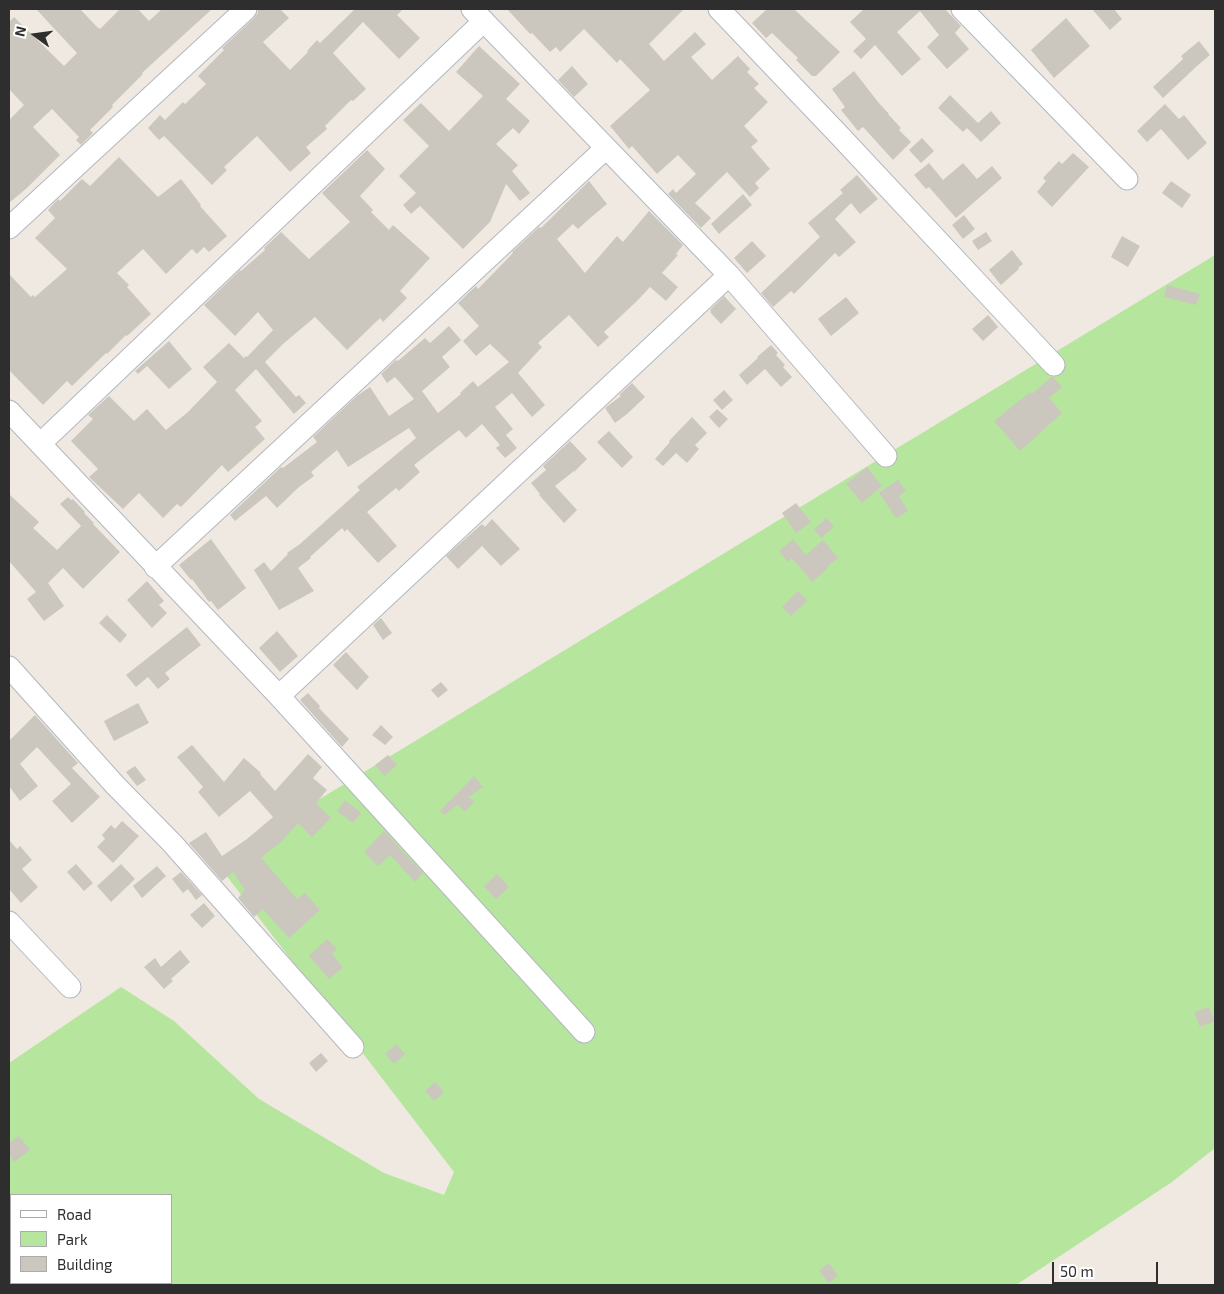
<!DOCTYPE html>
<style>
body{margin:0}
#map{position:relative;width:1224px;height:1294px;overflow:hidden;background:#efe9e1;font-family:"Exo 2",sans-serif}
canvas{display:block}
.frame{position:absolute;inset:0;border:10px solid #2e2e2e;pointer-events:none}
.legend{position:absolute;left:10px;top:1194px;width:162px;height:90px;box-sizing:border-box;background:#fff;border:1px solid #ababab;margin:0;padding:6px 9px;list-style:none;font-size:15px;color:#2e2e2e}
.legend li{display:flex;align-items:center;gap:10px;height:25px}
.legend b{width:25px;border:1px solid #ababab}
.north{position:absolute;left:10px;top:10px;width:50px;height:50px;-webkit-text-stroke:4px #fff;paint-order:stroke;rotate:284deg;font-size:14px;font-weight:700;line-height:20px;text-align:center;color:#2e2e2e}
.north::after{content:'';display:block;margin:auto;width:18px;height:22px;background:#2e2e2e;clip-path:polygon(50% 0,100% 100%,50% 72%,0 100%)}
.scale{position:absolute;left:1052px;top:1262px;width:106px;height:22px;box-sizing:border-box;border:2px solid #2e2e2e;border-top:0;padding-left:6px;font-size:15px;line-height:18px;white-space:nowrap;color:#2e2e2e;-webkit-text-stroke:4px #fff;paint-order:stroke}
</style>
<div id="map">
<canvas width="1224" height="1294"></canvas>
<div class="frame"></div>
<ul class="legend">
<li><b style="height:6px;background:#fff"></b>Road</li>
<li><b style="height:14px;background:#b6e59e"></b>Park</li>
<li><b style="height:14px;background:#cbc7bf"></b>Building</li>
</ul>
<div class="north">N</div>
<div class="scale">50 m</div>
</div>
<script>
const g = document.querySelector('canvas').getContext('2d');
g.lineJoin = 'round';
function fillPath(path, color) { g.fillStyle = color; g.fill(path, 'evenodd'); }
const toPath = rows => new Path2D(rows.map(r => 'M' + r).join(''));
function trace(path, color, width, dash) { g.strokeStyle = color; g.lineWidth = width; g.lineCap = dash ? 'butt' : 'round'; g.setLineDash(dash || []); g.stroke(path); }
const green = toPath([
 [1215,255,1215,1148,1172,1182,1016,1285,9,1285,9,1063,121,987,174,1021,259,1099,384,1173,444,1195,454,1172,216,862],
 [11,1195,171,1195,171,1283,11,1283]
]);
const building = toPath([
 [36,9,80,9,98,28,98,27,100,29,120,9,138,9,149,21,162,9,212,9,142,73,143,74,112,105,113,107,90,130,93,133,81,145,76,140,79,137,52,109,33,127,60,155,27,188,9,203,9,120,24,105,9,89,9,22,14,17,64,66,77,53],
 [258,9,280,9,289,18,263,42,290,70,308,52,307,51,317,40,320,43,355,9,403,9,397,15,420,38,399,59,363,22,333,53,366,89,353,101,351,100,325,126,327,129,306,147,311,153,290,172,257,136,224,167,227,170,212,185,164,136,159,140,148,128,160,115,165,120,183,102,185,104,206,84,198,76,224,50,222,48,254,18,258,13],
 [507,9,684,9,649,44,664,61,695,32,706,44,691,57,712,80,738,56,750,69,747,72,759,84,754,88,768,102,744,126,758,141,751,147,770,169,755,183,759,188,750,197,727,172,695,203,711,218,701,228,668,194,673,189,676,193,696,174,678,155,657,174,632,146,629,149,610,126,650,90,620,59,617,63,584,29,560,52,556,47,550,52,532,33,530,34],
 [767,9,794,9,840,52,816,76,812,76,796,60,798,58,772,33,766,38,752,23],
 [864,9,945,9,961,26,955,33,969,49,947,69,927,47,939,35,920,11,897,32,921,59,902,76,875,45,861,59,853,51,866,39,850,22],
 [1092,9,1114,9,1122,19,1110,30],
 [1066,18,1090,46,1054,78,1031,50],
 [1199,41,1210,55,1197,66,1163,98,1153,87,1183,59,1181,56],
 [479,46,520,84,506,99,530,121,519,134,513,128,496,144,518,165,512,171,530,193,520,201,506,184,490,222,463,249,420,206,411,214,403,205,416,193,399,176,429,146,403,120,421,103,449,131,483,96,456,72],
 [572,66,588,84,574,97,558,80],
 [854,71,878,102,889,114,888,114,901,128,899,130,911,142,893,160,863,127,858,131,841,110,845,107,832,89],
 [950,95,978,123,991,111,1001,123,981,142,967,128,963,132,938,108],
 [1165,104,1179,119,1184,115,1207,143,1188,160,1161,129,1147,142,1137,131],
 [922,138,934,151,921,163,909,150],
 [367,150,385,169,360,196,373,210,371,212,389,230,393,225,430,258,400,291,407,298,383,322,380,318,347,350,315,317,283,344,265,362,296,397,299,395,306,403,294,414,256,369,235,390,262,421,255,427,265,439,228,472,222,465,181,507,177,504,163,518,139,493,123,509,89,477,98,469,71,441,93,419,88,415,109,396,134,421,147,409,166,430,188,412,217,382,203,367,229,343,244,358,246,356,247,357,273,330,258,312,235,336,204,305,240,270,241,271,265,250,264,248,281,232,309,259,350,222,322,193],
 [1073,153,1089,167,1052,207,1037,192,1046,181,1043,178,1059,161,1062,164],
 [119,157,158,197,181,179,201,205,200,206,227,236,209,252,204,247,197,254,192,249,166,274,143,249,117,273,129,285,127,287,151,314,127,336,126,335,107,354,106,353,72,386,67,381,43,405,9,370,9,274,31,297,33,295,35,297,67,269,35,238,55,218,48,210,58,199,60,201,82,179,90,186],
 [929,163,943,180,963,163,977,179,992,166,1002,178,956,218,929,187,926,189,914,175],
 [857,175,878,199,860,214,851,203,835,219,856,242,839,257,835,253,794,294,791,291,773,307,761,293,820,237,808,223,843,193,840,190],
 [589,181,607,204,589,219,578,229,573,224,557,239,585,273,617,236,623,242,649,211,683,245,676,254,678,255,662,273,678,287,666,301,650,287,638,300,604,332,609,337,598,347,569,315,538,343,542,347,518,373,545,405,532,417,512,393,495,407,513,429,506,435,517,448,505,458,496,448,500,445,482,424,466,438,459,430,414,465,420,472,399,491,396,488,367,512,397,546,378,563,347,529,345,532,342,528,310,557,311,558,298,568,314,591,279,610,254,570,264,562,271,571,288,554,287,553,300,544,360,490,357,487,416,438,409,428,348,467,337,450,311,472,314,476,299,487,277,508,266,496,235,521,230,515,281,467,283,468,317,442,313,437,358,395,370,387,389,416,414,399,395,377,387,383,381,374,396,360,398,361,425,338,430,343,449,326,461,340,442,357,450,367,422,391,438,413,461,394,460,393,473,381,478,387,509,362,490,344,476,356,463,341,479,326,458,303,476,286,478,289,513,253,512,252,539,227,541,228],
 [1171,181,1191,195,1182,208,1162,193],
 [743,194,752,205,719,234,711,224],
 [964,215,975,229,963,239,952,225],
 [986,232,992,241,978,250,972,241],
 [1122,236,1140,246,1128,267,1111,257],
 [752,241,766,256,747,273,734,258],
 [1012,250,1023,264,1018,268,1019,269,1001,285,989,270],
 [1167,285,1200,294,1196,305,1164,297],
 [724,296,736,309,721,324,710,312,711,311,710,310],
 [846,297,859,313,831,336,818,319],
 [988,315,998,327,983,341,972,329],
 [169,341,192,369,169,389,147,366,138,374,135,371],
 [771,345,778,353,776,355,785,365,783,367,792,377,781,387,765,369,747,385,739,375,758,358,757,357],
 [1051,377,1053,377,1062,387,1049,398,1062,413,1020,451,994,421,1030,392,1032,394],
 [632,383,645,397,627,414,615,423,605,408,621,396,619,395],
 [724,390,733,400,722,410,713,400],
 [717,409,728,419,719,428,709,417],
 [692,417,707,433,695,445,699,449,687,463,676,453,663,466,655,459,670,442,669,441],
 [609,431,633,457,622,468,597,442],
 [570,441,587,459,574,472,574,471,555,486,577,510,564,523,539,495,540,494,531,483,546,470,543,466],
 [867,467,882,486,862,503,846,484],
 [898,480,906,491,899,496,908,511,896,518,879,493],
 [9,494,39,522,33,528,57,550,81,526,60,504,68,497,71,500,73,499,85,512,84,513,94,523,93,524,120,552,83,589,63,568,48,583,64,606,44,621,27,599,36,592,9,561],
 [796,503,811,522,796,533,782,513],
 [827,518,834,527,821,538,814,529],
 [492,519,520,549,501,566,482,546,458,569,446,556,482,524,485,527],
 [211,539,246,588,218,610,211,601,209,602,192,579,191,580,179,565],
 [793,539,806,555,823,540,838,558,827,567,828,568,812,582,792,558,788,562,779,551],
 [147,581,164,601,159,605,167,613,152,628,127,600],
 [798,591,807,601,791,616,782,607],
 [107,615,127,635,120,643,99,623],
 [381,618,392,633,383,640,373,625],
 [187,627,201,645,165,673,170,679,158,689,148,677,136,687,126,675],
 [277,631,298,656,280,672,259,648],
 [346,652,369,677,357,690,333,665],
 [441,682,448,690,438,698,431,690],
 [308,693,320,706,319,708,349,739,342,747,300,700],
 [138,703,149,723,114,741,104,721],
 [35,715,78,763,72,768,100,797,72,823,52,801,71,784,37,747,20,764,38,786,20,801,9,786,9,741],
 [381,725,393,737,385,745,372,735],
 [192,745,224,782,244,758,261,773,260,774,275,791,308,754,322,767,313,778,327,790,316,803,331,818,312,837,298,823,282,841,261,858,297,899,305,893,320,910,289,938,263,909,254,917,238,898,245,890,233,872,222,881,189,843,206,832,222,856,247,839,273,817,250,791,219,817,198,792,203,787,177,757],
 [388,755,397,765,384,776,375,765],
 [135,766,146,780,137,786,126,772],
 [474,776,483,787,469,797,474,802,465,812,458,805,444,815,440,811],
 [345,800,361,813,353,823,337,811],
 [122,821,139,836,113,863,97,847,105,839,102,835,111,825,115,829],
 [384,831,423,873,415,882,390,855,378,866,364,852],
 [9,840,17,849,20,846,32,860,22,869,38,887,21,903,9,889],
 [76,864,93,883,84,891,67,872],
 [121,864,135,879,111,902,97,886],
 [157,866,166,876,142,898,133,886],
 [181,872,202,895,196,900,188,889,183,893,172,879],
 [497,874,509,887,496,899,484,886],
 [204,903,215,916,202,928,190,915],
 [327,939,337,949,332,954,343,967,329,979,309,956],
 [180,950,190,962,171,979,173,981,164,989,144,967,155,958,161,967],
 [1209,1007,1215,1021,1200,1027,1194,1012],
 [396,1044,405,1054,394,1064,385,1054],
 [321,1053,328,1061,316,1072,309,1063],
 [435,1082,444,1092,434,1101,425,1091],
 [19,1136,30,1150,14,1162,9,1154,9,1143],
 [829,1263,838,1276,828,1283,819,1270]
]);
const minor = toPath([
 [472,9,729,275,886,456],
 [719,9,840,136,1054,365],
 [962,9,1127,179],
 [9,228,246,9],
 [9,411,279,696,584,1032],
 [40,444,484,21],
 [155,567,606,148],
 [9,667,115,785,172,843,353,1047],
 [279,696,729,275],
 [9,922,70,987]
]);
fillPath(green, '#b6e59e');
fillPath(building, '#cbc7bf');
trace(minor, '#b4b7c1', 23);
trace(minor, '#fff', 21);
</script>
